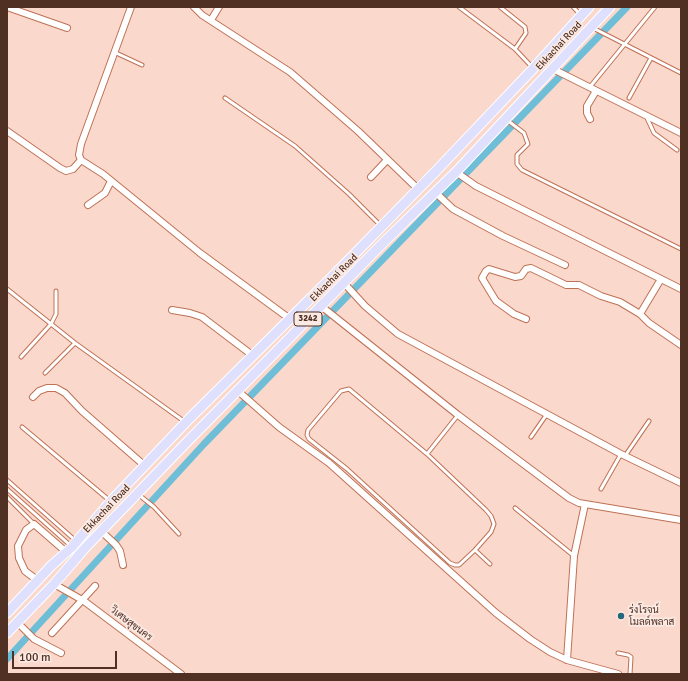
<!DOCTYPE html>
<meta charset="utf-8">
<style>
body{margin:0}
#map{position:relative;width:688px;height:681px;overflow:hidden;background:#fbd8cc;font-family:Signika,sans-serif}
canvas{display:block}
.frame{position:absolute;inset:0;border:8px solid #503023;pointer-events:none}
.scale{position:absolute;left:12px;top:651px;width:105px;height:18px;box-sizing:border-box;border:2px solid #503023;border-top:0;padding-left:5px;font-size:12px;line-height:14px;white-space:nowrap;color:#503023;-webkit-text-stroke:3px #fbeae3;paint-order:stroke}
</style>
<div id="map">
<canvas width="688" height="681"></canvas>
<div class="frame"></div>
<div class="scale">100 m</div>
</div>
<script>
const g = document.querySelector('canvas').getContext('2d');
g.lineJoin = 'round';
const toPath = rows => new Path2D(rows.map(r => 'M' + r).join(''));
function trace(path, color, width, dash) { g.strokeStyle = color; g.lineWidth = width; g.lineCap = dash ? 'butt' : 'round'; g.setLineDash(dash || []); g.stroke(path); }
function label(font, color, halo, rows, align = 'center') {
  g.font = font + ' Signika,Sarabun,sans-serif'; g.lineWidth = 3.5; g.setLineDash([]); g.textBaseline = 'middle'; g.strokeStyle = halo; g.fillStyle = color; for (const [text, x, y, turn = 0] of rows) {
    g.save(); g.translate(x, y); g.rotate((+turn || 0) * Math.PI / 180); g.textAlign = isNaN(turn) ? turn : align; if (halo) g.strokeText(text, 0, 0); g.fillText(text, 0, 0); g.restore();
  }
}
const canal = toPath([
 [7,659,204,444,627,7]
]);
const service = toPath([
 [459,7,515,49,532,67],
 [500,7,525,27,526,33,515,49],
 [573,7,580,14],
 [593,28,681,73],
 [114,52,142,65],
 [589,88,655,7],
 [225,98,295,146,349,194,381,226],
 [629,98,651,58],
 [647,118,654,133,677,150],
 [507,120,524,133,528,144,517,155,517,164,522,170,681,249],
 [7,289,75,343,185,422],
 [21,357,51,324,56,314,56,291],
 [45,373,75,343],
 [22,427,109,500],
 [531,437,547,414],
 [427,454,349,389,341,391,308,430,307,435,309,439,347,469,450,563,455,565,459,565,475,550,491,532,494,524,491,516,486,510,427,454,458,415],
 [625,456,649,421],
 [7,480,76,541],
 [7,489,71,546],
 [601,489,621,454],
 [139,495,154,507,179,534],
 [7,497,34,524],
 [515,508,574,556],
 [475,550,490,564],
 [618,653,628,655,631,657,630,674]
]);
const minor = toPath([
 [7,7,67,28],
 [131,7,81,144,79,155,81,160,103,174,200,253,290,319],
 [194,7,202,15,290,72,358,131,418,189],
 [211,20,219,7],
 [553,69,681,133],
 [590,119,587,113,587,106,596,91],
 [7,131,60,168,66,171,73,169,81,160],
 [456,172,476,186,681,289],
 [371,177,387,160],
 [436,193,453,209,503,236,565,265],
 [88,205,105,193,111,181],
 [344,283,365,306,398,334,621,454,681,483],
 [321,306,458,415,569,498,579,503,681,520],
 [172,310,190,313,202,317,252,355],
 [640,314,649,323,681,345],
 [526,319,514,314,496,301,482,278,486,271,489,269,515,277,521,276,526,269,531,268,566,285,579,285,601,296,620,302,640,314,661,279],
 [238,391,279,427,329,463,496,613,530,639,550,652,567,660,618,674],
 [33,397,39,391,47,388,56,388,65,393,82,411,145,466],
 [101,531,116,545,120,551,123,565],
 [37,580,25,571,19,558,18,546,26,530,34,524,65,551],
 [54,584,84,601,181,674],
 [17,622,34,639,61,653],
 [52,633,95,586],
 [567,660,574,556,585,504]
]);
const primary = toPath([
 [7,613,51,566,72,547,111,501,190,418,329,280,436,171,531,71,589,7],
 [7,633,54,584,85,548,184,445,383,243,456,172,610,7]
]);
const markers = [
 [621,616,4,"#26687b"]
];
const shields = [
 [308,319,28]
];
const shieldNames = [
 ["3242",308,319]
];
const streetNames = [
 ["Ekkachai Road",559,46,-47],
 ["Ekkachai Road",334,278,-45],
 ["Ekkachai Road",107,509,-46],
 ["วิเศษสุขนคร",131,624,37]
];
const poiNames = [
 ["รุ่งโรจน์",629,610],
 ["โมลด์พลาส",629,622]
];
trace(canal, '#6fbed8', 7);
trace(service, '#be7255', 5);
trace(minor, '#be7255', 8);
trace(primary, '#fff', 11);
trace(service, '#fff', 3);
trace(minor, '#fff', 6);
trace(primary, '#dee0fe', 9);
for (const [x, y, r, color] of markers) { const dot = new Path2D(); dot.arc(x, y, r, 0, 2 * Math.PI); g.fillStyle = color; g.fill(dot); trace(dot, '#fbeae3', 1.5); }
for (const [x, y, w] of shields) { const box = new Path2D(); box.roundRect(x - w / 2, y - 7, w, 14, 3); g.fillStyle = '#fbeae3'; g.fill(box); trace(box, '#503023', 1); }
label('bold 9px', '#503023', null, shieldNames);
label('10px', '#503023', '#fbeae3', streetNames);
label('10px', '#503023', '#fbeae3', poiNames, 'left');
</script>
